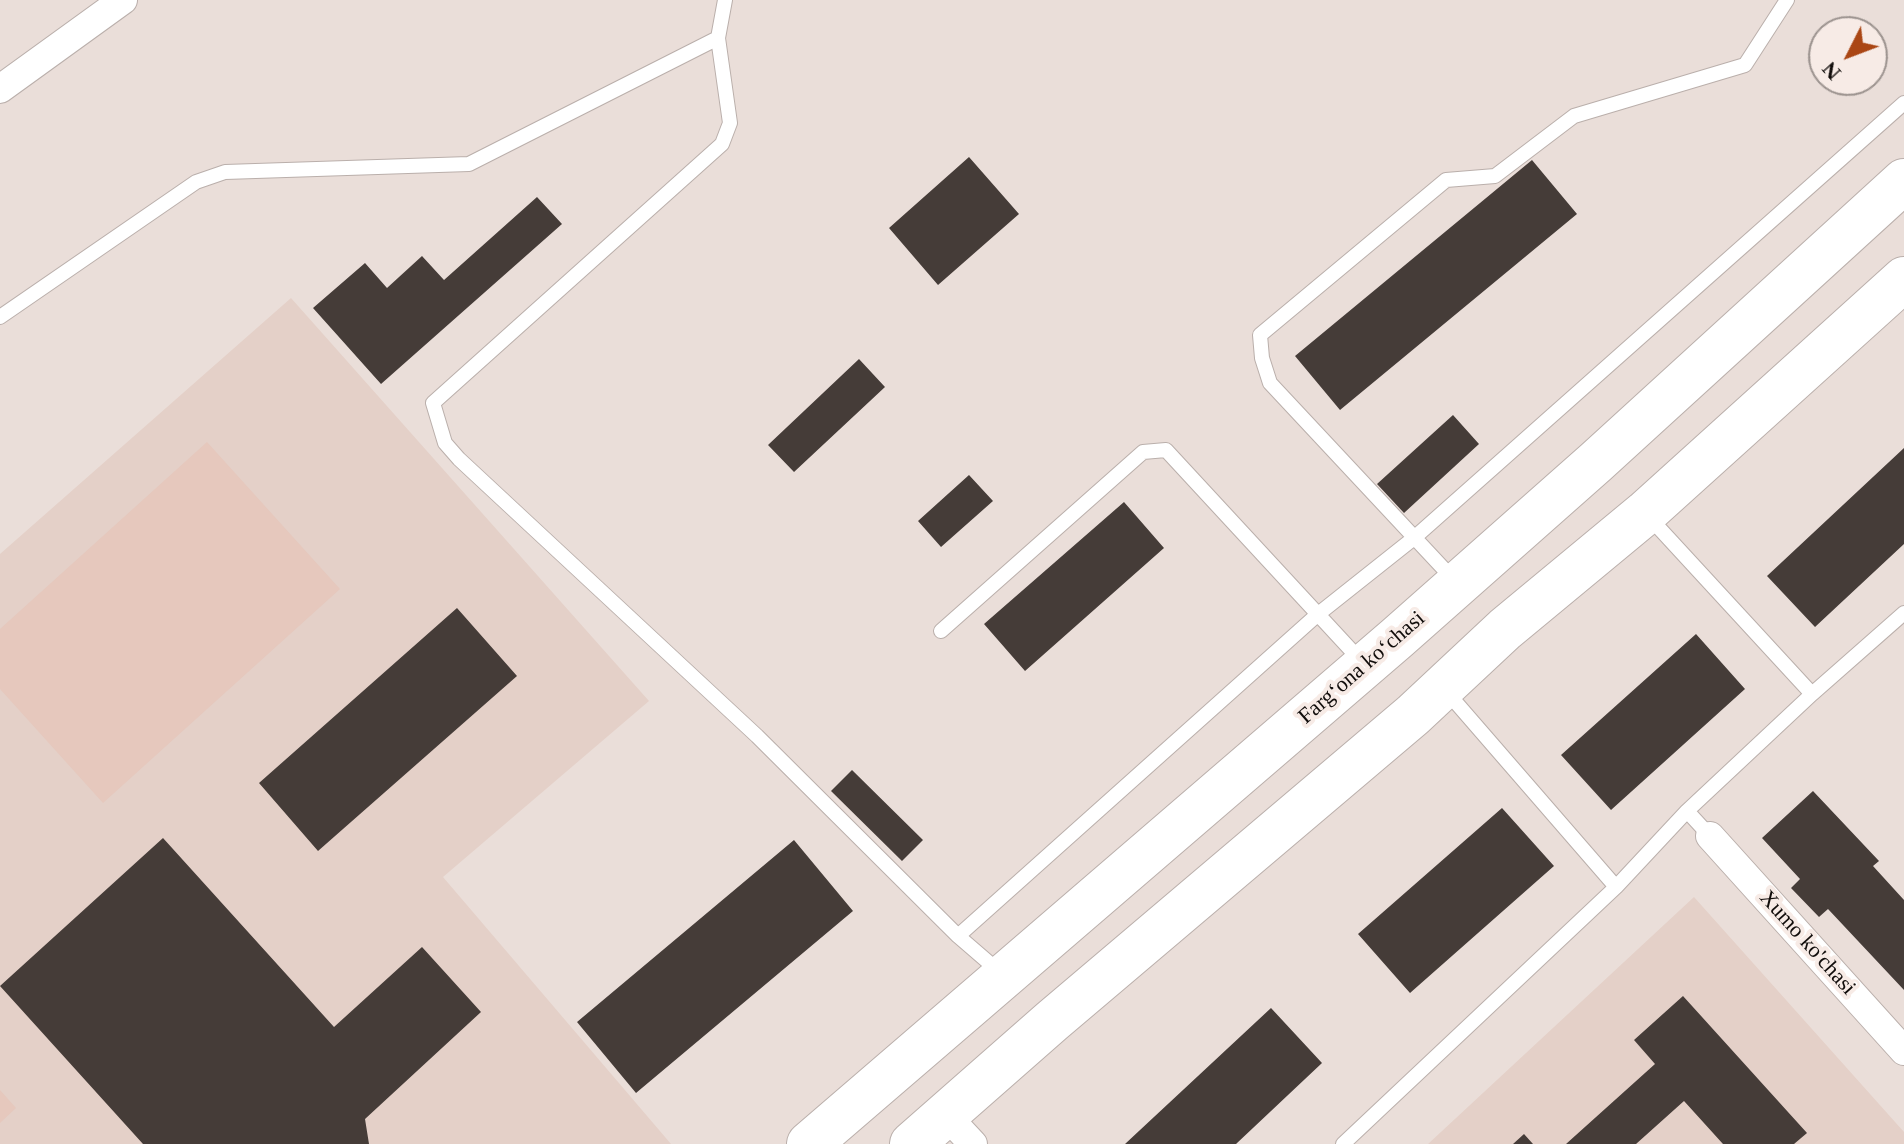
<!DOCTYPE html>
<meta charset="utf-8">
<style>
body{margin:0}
#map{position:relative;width:1904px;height:1144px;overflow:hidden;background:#eaded9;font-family:Georgia,serif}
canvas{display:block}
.north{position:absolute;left:1808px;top:16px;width:80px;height:80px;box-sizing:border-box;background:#f7ebe6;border:2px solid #9b928e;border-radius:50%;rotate:228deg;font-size:22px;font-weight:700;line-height:32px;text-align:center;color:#110d0b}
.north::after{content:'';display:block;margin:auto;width:28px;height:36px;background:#aa4614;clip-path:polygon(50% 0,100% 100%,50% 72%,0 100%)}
</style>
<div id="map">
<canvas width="1904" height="1144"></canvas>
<div class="north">N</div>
</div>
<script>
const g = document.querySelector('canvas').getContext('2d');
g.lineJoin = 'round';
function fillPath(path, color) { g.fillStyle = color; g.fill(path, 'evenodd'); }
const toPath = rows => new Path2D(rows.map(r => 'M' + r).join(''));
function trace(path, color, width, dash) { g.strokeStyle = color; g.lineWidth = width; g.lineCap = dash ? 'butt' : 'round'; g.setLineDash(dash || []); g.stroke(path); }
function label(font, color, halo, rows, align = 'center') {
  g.font = font + ' Georgia,serif'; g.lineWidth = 8; g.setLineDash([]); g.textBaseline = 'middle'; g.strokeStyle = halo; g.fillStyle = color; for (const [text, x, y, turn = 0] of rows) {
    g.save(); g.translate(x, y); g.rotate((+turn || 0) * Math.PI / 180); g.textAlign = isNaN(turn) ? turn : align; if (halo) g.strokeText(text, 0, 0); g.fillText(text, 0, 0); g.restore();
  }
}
const built = toPath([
 [291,298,649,701,443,877,671,1144,0,1144,0,554],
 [1694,897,1904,1132,1904,1144,1428,1144]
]);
const green = toPath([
 [207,442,340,589,103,803,0,689,0,629],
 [0,1090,16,1108,0,1123]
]);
const building = toPath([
 [969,157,1019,214,938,285,889,228],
 [1532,160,1577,214,1340,410,1295,356],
 [537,197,562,224,381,384,313,308,365,263,387,288,422,256,444,280],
 [859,359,885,387,794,472,768,445],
 [1453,415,1479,444,1404,513,1377,484],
 [1904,448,1904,544,1815,627,1767,576],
 [969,475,993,501,941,547,918,521],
 [1124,502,1164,548,1025,671,984,624],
 [457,608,517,676,318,851,259,783],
 [1696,634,1745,689,1611,810,1561,755],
 [852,770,923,840,902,861,831,791],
 [1813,791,1879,861,1873,866,1904,900,1904,990,1828,909,1819,917,1791,888,1800,879,1762,838],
 [1502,808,1554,866,1410,993,1358,934],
 [163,838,334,1027,422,947,481,1012,365,1119,369,1144,143,1144,0,986],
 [794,840,853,911,636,1093,577,1022],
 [1683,996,1807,1133,1794,1144,1723,1144,1684,1101,1636,1144,1566,1144,1655,1064,1634,1040],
 [1271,1008,1322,1063,1236,1144,1125,1144],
 [1524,1134,1533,1144,1513,1144]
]);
const lane = toPath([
 [725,0,718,38,730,123,722,144,433,403,445,443,459,459,757,736,958,936,1002,974],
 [0,317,196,182,225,172,469,164,718,38],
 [1648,516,1812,694,1687,811,1710,836],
 [1456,582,1270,383,1262,358,1260,335,1446,180,1495,176,1574,116,1745,65,1787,0],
 [941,631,1143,452,1166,450,1363,663],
 [1446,691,1616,887],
 [1812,694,1904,613],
 [958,936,1317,615,1414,538,1904,103],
 [1343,1144,1616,887,1687,811]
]);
const street = toPath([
 [0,89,123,0],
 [1710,836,1904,1051],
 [946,1115,973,1144]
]);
const primary = toPath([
 [809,1144,1397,638,1596,462,1904,181],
 [912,1144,1052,1021,1413,715,1505,629,1645,513,1904,279]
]);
const streetNames = [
 ["Fargʻona koʻchasi",1362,668,-41],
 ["Xumo ko'chasi",1807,943,48]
];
fillPath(built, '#e4d0c8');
fillPath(green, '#e6c8bd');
fillPath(building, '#453c38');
trace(lane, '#baafab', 16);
trace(street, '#baafab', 30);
trace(primary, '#baafab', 46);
trace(lane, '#fff', 14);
trace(street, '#fff', 28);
trace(primary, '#fff', 44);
label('22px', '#110d0b', '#f7ebe6', streetNames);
</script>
